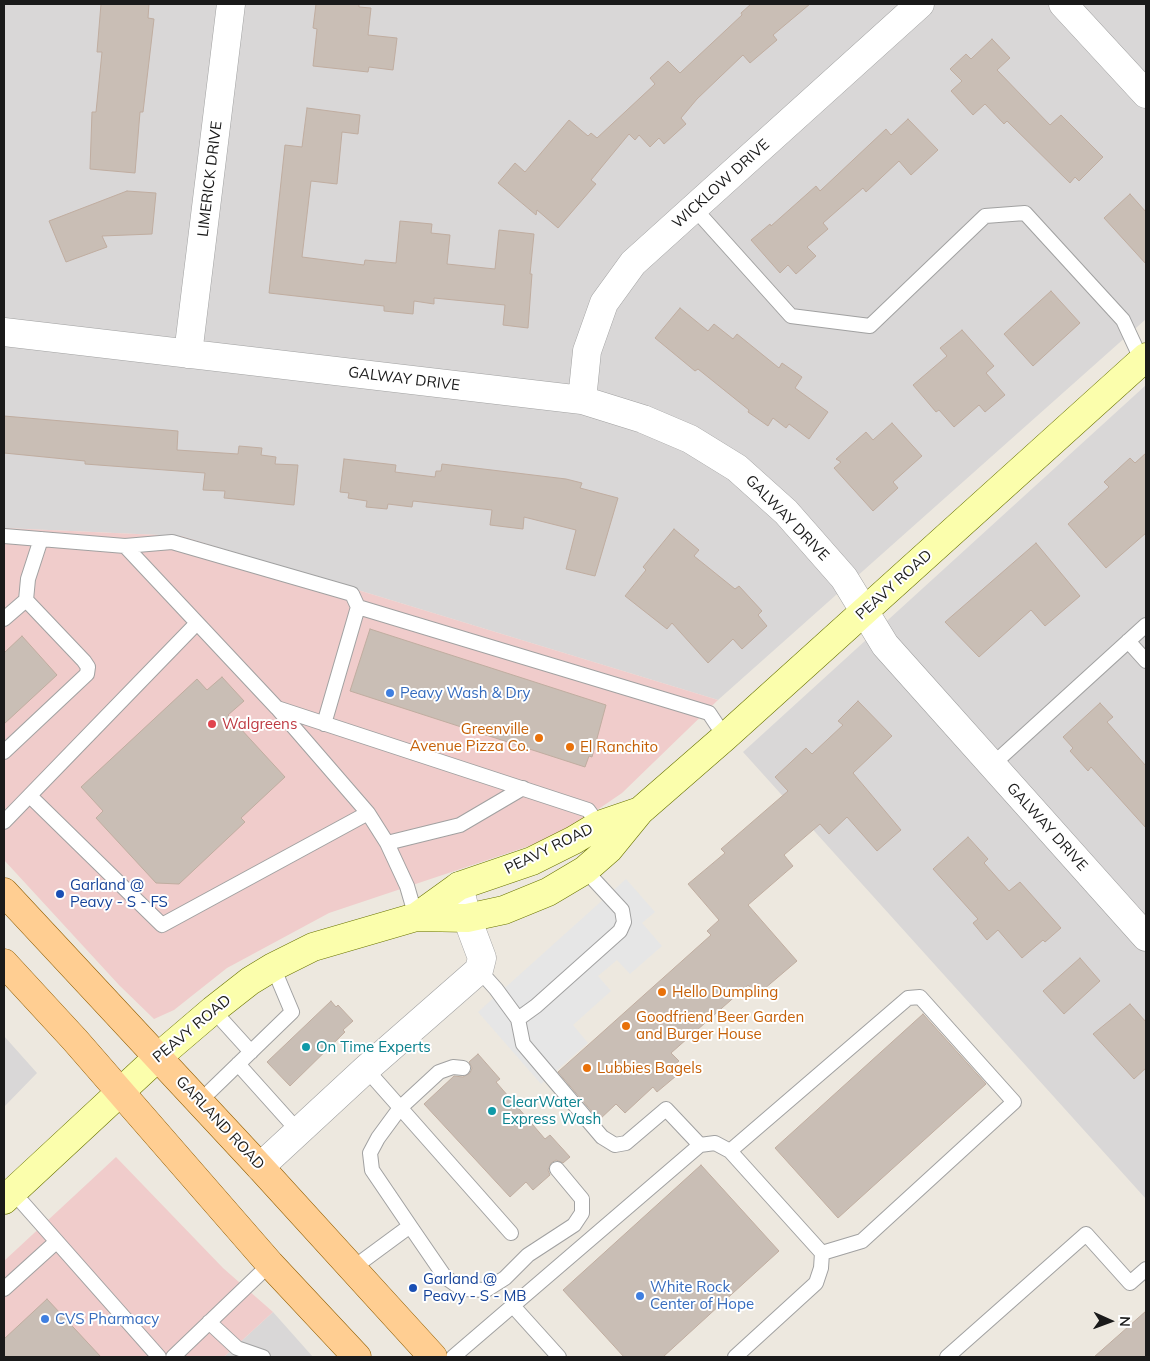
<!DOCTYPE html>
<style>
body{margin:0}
#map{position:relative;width:1150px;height:1361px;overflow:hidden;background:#ede8df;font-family:Mulish,sans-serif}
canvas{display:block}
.frame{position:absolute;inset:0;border:5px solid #1a1a1a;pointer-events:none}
.north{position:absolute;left:1085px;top:1296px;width:50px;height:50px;-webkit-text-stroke:4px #fff;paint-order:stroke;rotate:92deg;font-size:14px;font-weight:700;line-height:20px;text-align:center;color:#1a1a1a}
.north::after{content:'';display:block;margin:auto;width:18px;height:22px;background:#1a1a1a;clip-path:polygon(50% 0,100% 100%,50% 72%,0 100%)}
</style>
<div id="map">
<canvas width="1150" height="1361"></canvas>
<div class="frame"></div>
<div class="north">N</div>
</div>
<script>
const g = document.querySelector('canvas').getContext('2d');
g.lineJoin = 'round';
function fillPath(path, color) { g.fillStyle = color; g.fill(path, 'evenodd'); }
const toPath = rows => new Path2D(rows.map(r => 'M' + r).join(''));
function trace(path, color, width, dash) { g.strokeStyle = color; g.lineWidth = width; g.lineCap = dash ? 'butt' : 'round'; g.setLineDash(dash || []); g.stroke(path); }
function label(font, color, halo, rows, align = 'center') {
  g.font = font + ' Mulish,sans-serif'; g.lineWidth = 4; g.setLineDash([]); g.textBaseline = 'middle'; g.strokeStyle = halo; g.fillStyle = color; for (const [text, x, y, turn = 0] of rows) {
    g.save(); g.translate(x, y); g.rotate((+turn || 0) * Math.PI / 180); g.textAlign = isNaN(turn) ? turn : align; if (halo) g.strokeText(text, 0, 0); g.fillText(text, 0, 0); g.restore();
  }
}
const residential = toPath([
 [4,4,1146,4,1146,319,718,700,181,536,4,528],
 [1146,385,1146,1199,743,752],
 [4,1036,37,1073,4,1107],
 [273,1312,313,1357,224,1357]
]);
const commercial = toPath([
 [4,528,181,536,718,700,622,793,559,836,329,913,227,968,174,1010,154,1019,119,985,4,860],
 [116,1157,223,1268,273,1312,224,1357,4,1357,4,1261]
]);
const parking = toPath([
 [626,879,655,912,642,923,662,946,630,974,617,960,598,976,611,991,573,1025,588,1043,541,1084,478,1012]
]);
const building = toPath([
 [101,4,149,4,148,18,154,19,143,112,140,112,135,173,90,169,92,112,96,112,102,52,97,52,101,4],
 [316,4,359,4,359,7,371,8,368,35,397,38,393,70,369,67,368,72,313,66,317,29,313,28,316,4],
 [751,4,810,4,773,35,777,40,750,63,743,55,697,99,681,118,686,124,664,144,659,138,650,147,639,135,635,140,629,134,591,180,596,184,558,228,537,210,536,215,498,183,515,163,525,172,569,120,588,136,591,133,597,138,655,84,650,78,668,61,680,73,742,15,741,13,751,4],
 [992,39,1010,58,997,70,1050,125,1061,115,1103,157,1079,181,1075,177,1070,183,1007,121,1004,124,985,104,973,115,951,91,962,81,950,69,966,54,971,59,992,39],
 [307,108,360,115,358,134,342,132,337,184,311,181,302,257,364,265,365,260,396,263,400,221,432,224,431,233,450,235,447,264,495,269,499,230,534,234,530,274,532,274,528,328,503,325,505,305,434,298,434,304,414,301,413,314,384,311,384,306,269,293,285,145,302,147,307,108],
 [908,119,938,150,911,175,899,161,866,192,863,188,823,223,828,229,807,247,816,256,796,274,788,265,780,273,751,240,770,224,771,226,816,186,820,191,886,129,891,135,908,119],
 [127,191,156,193,152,234,102,236,107,247,66,262,49,221,127,191],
 [1130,194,1146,212,1146,264,1104,218,1130,194],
 [1051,291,1080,323,1033,366,1004,334,1051,291],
 [680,308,708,331,714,324,733,339,737,334,779,368,782,363,802,377,795,388,828,412,809,439,789,424,786,428,773,418,768,426,748,412,749,410,698,369,695,371,655,338,680,308],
 [962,330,994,366,986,373,1005,395,985,412,979,405,954,427,939,410,936,412,913,385,947,356,940,348,962,330],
 [4,416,178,431,177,450,238,454,239,446,262,448,261,455,276,457,275,464,298,465,294,505,224,498,225,491,203,490,205,473,85,464,85,461,4,453,4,416],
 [892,423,922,456,893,482,898,488,873,511,834,468,841,462,836,459,866,432,873,440,892,423],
 [1146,453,1146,533,1106,568,1068,524,1109,487,1104,482,1130,458,1135,463,1146,453],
 [344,459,396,465,395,472,435,477,436,471,441,471,442,464,566,479,582,483,580,488,618,498,595,576,566,569,576,530,524,517,523,529,490,525,492,510,413,501,412,507,388,504,387,509,366,507,367,501,348,498,349,493,340,492,344,459],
 [674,529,699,550,694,556,735,589,739,586,762,611,758,615,767,626,742,649,733,639,708,663,672,623,667,629,625,596,646,570,643,567,674,529],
 [1036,543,1080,596,1045,626,1031,610,979,657,945,622,1036,543],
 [370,629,606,705,592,757,589,756,585,767,350,691,370,629],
 [22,636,57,675,4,724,4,653,22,636],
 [222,677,244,701,228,715,285,777,241,818,245,822,179,884,156,883,96,818,103,811,81,787,197,679,207,690,222,677],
 [858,701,892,736,853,773,901,830,877,851,847,817,829,834,820,824,784,855,793,866,748,905,797,961,757,995,748,985,671,1053,679,1061,669,1069,676,1076,657,1092,653,1087,625,1113,616,1104,599,1120,558,1072,711,935,707,931,719,920,688,884,725,853,721,849,788,791,775,777,806,748,812,754,843,725,838,721,858,701],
 [1100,703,1113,717,1107,722,1146,766,1146,828,1091,767,1088,771,1070,751,1073,748,1063,737,1100,703],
 [968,837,988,859,984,863,1009,891,1020,882,1061,928,1045,942,1043,940,1022,958,998,930,987,940,973,923,978,919,933,869,968,837],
 [1080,958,1100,981,1064,1014,1043,991,1080,958],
 [331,1001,336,1007,338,1005,353,1021,343,1030,345,1032,290,1086,267,1062,331,1001],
 [1130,1004,1146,1022,1146,1068,1134,1079,1093,1034,1130,1004],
 [923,1014,986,1084,838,1218,775,1148,923,1014],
 [478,1054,500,1079,496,1082,545,1139,550,1135,570,1157,563,1163,556,1160,551,1163,548,1170,550,1175,533,1190,526,1182,510,1197,424,1104,454,1076,463,1077,470,1073,472,1068,469,1062,478,1054],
 [701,1165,779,1251,663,1357,624,1357,563,1290,701,1165],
 [47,1299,101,1357,4,1357,4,1339,47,1299],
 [1146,1311,1146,1357,1094,1357,1146,1311]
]);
const lane = toPath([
 [694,208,791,316,870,326,985,216,1025,213,1123,320,1142,361],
 [4,536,125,546,277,708,588,810,599,825],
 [125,546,172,542,352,594,358,607],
 [4,619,26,600],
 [1128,641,1146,661],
 [278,709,368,813,387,843,407,886,416,917],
 [324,724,358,607,709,713,725,737],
 [4,752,87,674,88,667,84,661,26,600,28,579,41,539],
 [991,766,1146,625],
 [30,796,162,925,368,813],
 [4,822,197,623],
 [387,843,460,825,523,788],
 [479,970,496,989,518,1019,536,1006,620,931,624,922,622,910,585,870],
 [213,1010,251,1052],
 [518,1019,523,1044,602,1137,615,1145,626,1143,666,1109,700,1145],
 [238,1064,299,1132],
 [366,1069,511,1233],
 [199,1102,292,1012,273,967],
 [730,1151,908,998,920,997,1014,1102,862,1241,822,1253],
 [13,1192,159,1357],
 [410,1226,445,1277,462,1289,486,1290,505,1278,528,1255,574,1225,582,1213,582,1199,557,1169],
 [353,1268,410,1226,372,1170,370,1153,378,1138,400,1108,439,1072,453,1067,463,1068],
 [4,1289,56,1242],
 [513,1306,559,1357],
 [209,1322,237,1348,263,1357],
 [173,1357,270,1264],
 [453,1357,700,1145,715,1143,730,1151,822,1253,821,1268,816,1283,735,1357],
 [947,1357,1086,1234,1130,1283,1146,1269]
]);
const street = toPath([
 [1063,4,1146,94],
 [4,332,582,400,643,419,690,439,737,468,786,512,844,578,885,645,1146,937],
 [188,354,231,4],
 [582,400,587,351,604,303,633,263,920,4],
 [260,1167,366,1069,479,970,482,958,467,918,459,886]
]);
const secondary = toPath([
 [416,917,459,886,532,861,574,840,599,825,640,811],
 [4,1200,158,1057,213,1010,250,981,273,967,313,947,416,917,467,918,504,910,548,892,585,870,609,849,640,811,725,737,1146,357]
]);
const primary = toPath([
 [4,892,260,1167,433,1357],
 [4,963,75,1040,270,1264,357,1357]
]);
const markers = [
 [390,693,5,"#3f7fe0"],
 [212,724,5,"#e0444e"],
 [539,738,5,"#e8710a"],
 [570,747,5,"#e8710a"],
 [60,894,5,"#1a4fb4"],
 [662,992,5,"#e8710a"],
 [626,1026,5,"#e8710a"],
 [306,1047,5,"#0f9aa8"],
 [587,1068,5,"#e8710a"],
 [492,1111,5,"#0f9aa8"],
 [413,1288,5,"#1a4fb4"],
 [640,1296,5,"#3f7fe0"],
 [45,1319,5,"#3f7fe0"]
];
const streetNames = [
 ["LIMERICK DRIVE",210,179,-83],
 ["WICKLOW DRIVE",721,184,-42],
 ["GALWAY DRIVE",404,379,7],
 ["GALWAY DRIVE",787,518,46],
 ["PEAVY ROAD",894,585,-42],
 ["GALWAY DRIVE",1047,827,48],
 ["PEAVY ROAD",549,849,-26],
 ["PEAVY ROAD",192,1029,-40],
 ["GARLAND ROAD",220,1123,47]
];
const shopNames = [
 ["Peavy Wash & Dry",400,693],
 ["White Rock",650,1287],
 ["Center of Hope",650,1304],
 ["CVS Pharmacy",55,1319]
];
const healthNames = [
 ["Walgreens",222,724]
];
const foodNames = [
 ["Greenville",529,729,"right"],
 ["Avenue Pizza Co.",529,746,"right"],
 ["El Ranchito",580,747],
 ["Hello Dumpling",672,992],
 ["Goodfriend Beer Garden",636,1017],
 ["and Burger House",636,1034],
 ["Lubbies Bagels",597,1068]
];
const transitNames = [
 ["Garland @",70,885],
 ["Peavy - S - FS",70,902],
 ["Garland @",423,1279],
 ["Peavy - S - MB",423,1296]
];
const cultureNames = [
 ["On Time Experts",316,1047],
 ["ClearWater",502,1102],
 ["Express Wash",502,1119]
];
fillPath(residential, '#d9d7d7');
fillPath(commercial, '#f0cccb');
fillPath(parking, '#e6e6e6');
fillPath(building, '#c9beb5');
trace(building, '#c0ada0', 1);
trace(lane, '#a1a1a1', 16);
trace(street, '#a1a1a1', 29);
trace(secondary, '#697300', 29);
trace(primary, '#915e00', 29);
trace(lane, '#fff', 14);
trace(street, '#fff', 28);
trace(secondary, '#fbfeac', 28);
trace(primary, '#ffce92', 28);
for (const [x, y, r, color] of markers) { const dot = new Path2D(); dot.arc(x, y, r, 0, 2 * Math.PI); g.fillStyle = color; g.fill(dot); trace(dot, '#fff', 2); }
label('15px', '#1a1a1a', '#fff', streetNames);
label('15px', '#366cbe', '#fff', shopNames, 'left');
label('15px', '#be3a42', '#fff', healthNames, 'left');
label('15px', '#c56008', '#fff', foodNames, 'left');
label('15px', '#164399', '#fff', transitNames, 'left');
label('15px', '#0d838f', '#fff', cultureNames, 'left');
</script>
